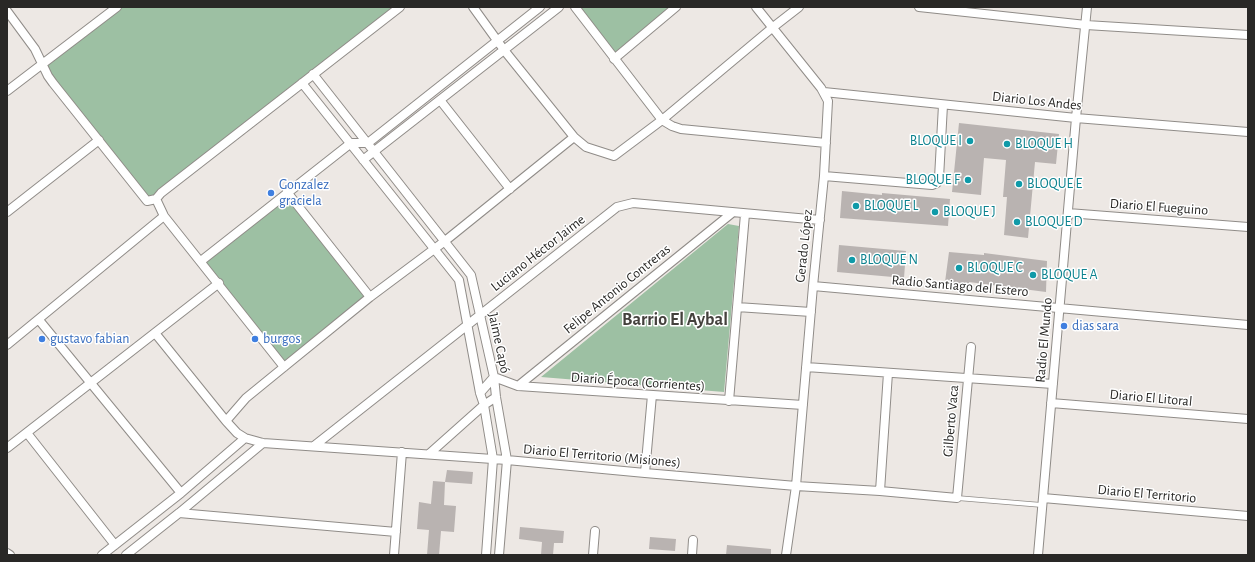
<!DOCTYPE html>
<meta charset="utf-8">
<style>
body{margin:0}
#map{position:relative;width:1255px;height:562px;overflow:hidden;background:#ede8e4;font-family:"Alegreya Sans",sans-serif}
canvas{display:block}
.frame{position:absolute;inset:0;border:8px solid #292826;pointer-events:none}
</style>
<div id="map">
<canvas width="1255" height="562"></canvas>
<div class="frame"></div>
</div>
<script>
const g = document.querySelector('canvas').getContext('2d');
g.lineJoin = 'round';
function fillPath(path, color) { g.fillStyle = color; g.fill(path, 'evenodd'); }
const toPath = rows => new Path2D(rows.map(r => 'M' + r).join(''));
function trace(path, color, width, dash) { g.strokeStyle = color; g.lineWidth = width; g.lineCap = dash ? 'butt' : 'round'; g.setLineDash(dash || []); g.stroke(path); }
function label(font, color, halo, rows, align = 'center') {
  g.font = font + ' "Alegreya Sans",sans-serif'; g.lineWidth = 3; g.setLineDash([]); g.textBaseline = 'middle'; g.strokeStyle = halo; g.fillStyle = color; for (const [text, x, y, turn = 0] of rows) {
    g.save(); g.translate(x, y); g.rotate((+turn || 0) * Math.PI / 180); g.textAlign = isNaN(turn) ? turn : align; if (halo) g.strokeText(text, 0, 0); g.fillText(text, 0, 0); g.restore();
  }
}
const green = toPath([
 [119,7,398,7,161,193,147,200,53,83,43,63],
 [575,7,680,7,614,58],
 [287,192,370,297,285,366,201,261],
 [728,224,739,226,724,392,541,377]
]);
const building = toPath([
 [959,123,1059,134,1056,164,1035,162,1028,238,1004,235,1007,197,1003,197,1006,160,984,158,981,195,952,192],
 [842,191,882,195,882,193,950,199,948,226,840,218],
 [839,245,906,251,904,278,837,272],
 [949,252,984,255,984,253,1047,261,1046,292,969,282,969,284,945,282],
 [447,470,473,472,472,484,445,482],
 [433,481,445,482,444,505,456,506,454,532,441,531,439,555,427,555,429,530,417,529,419,502,431,504],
 [520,527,564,531,563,543,554,543,553,555,541,555,542,542,519,539],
 [650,537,676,539,675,551,649,549],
 [727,545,771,549,771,555,726,555]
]);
const service = toPath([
 [957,498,1042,505]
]);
const minor = toPath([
 [473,7,504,50,574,137,586,147,614,156,662,120,772,28,799,7],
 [575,7,662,120,672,126,681,129,826,143],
 [756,7,821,88,828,101,824,176,813,286,796,486,786,555],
 [919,7,1086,25,1248,35],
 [7,11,35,49,48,76,53,83,147,201,156,199,161,193,400,7],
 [614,59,676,7],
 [313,74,471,275,494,377,496,397,507,460,499,555],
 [302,83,459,280,480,393,484,405,493,459,486,555],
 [7,91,117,7],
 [824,92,1076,118,1248,132],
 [440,100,510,189],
 [363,160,559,7],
 [824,176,932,185,937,183,939,178,943,105],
 [287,192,370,297],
 [156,199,164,216,284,367],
 [7,212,99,140],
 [1068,213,1248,227],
 [201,261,351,143,368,143,540,7],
 [813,286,1248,325],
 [737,307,811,312],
 [39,320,181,493],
 [155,333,226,421,237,433,245,438,263,443,507,460,645,473,796,486,880,491,957,498,971,347],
 [7,345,164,216],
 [806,367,1053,384],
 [518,386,732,213],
 [480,393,494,377,518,386,803,405],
 [729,401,745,214],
 [1051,403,1248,419],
 [226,421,246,398,284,367,370,297,445,241,574,137],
 [27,433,115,545],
 [314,446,617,207,633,203,820,220],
 [7,448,219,283],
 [429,454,484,405,496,397],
 [645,473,652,395],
 [880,491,888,373],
 [1043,498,1248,516],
 [179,513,396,532],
 [7,553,10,555],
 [102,555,181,493,245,438],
 [126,555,179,513,263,443],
 [394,555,402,452],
 [593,555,595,531],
 [692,555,693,540],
 [1038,555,1076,118,1087,7]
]);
const markers = [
 [970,141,4,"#0f9aa8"],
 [1007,144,4,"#0f9aa8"],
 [968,180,4,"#0f9aa8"],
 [1019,184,4,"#0f9aa8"],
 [271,193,4,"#3f7fe0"],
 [856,206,4,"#0f9aa8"],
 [935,212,4,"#0f9aa8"],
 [1017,222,4,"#0f9aa8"],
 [852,260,4,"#0f9aa8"],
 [959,268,4,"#0f9aa8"],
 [1033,275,4,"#0f9aa8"],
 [1064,326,4,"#3f7fe0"],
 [42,339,4,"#3f7fe0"],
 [255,339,4,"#3f7fe0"]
];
const streetNames = [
 ["Diario Los Andes",1037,101,6],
 ["Diario El Fueguino",1159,207,4],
 ["Gerado López",804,246,-84],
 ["Luciano Héctor Jaime",538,253,-38],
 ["Radio Santiago del Estero",960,286,5],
 ["Felipe Antonio Contreras",617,289,-39],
 ["Radio El Mundo",1044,340,-85],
 ["Jaime Capó",499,343,78],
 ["Diario Época (Corrientes)",638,382,4],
 ["Diario El Litoral",1151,398,5],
 ["Gilberto Vaca",951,421,-85],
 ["Diario El Territorio (Misiones)",602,456,5],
 ["Diario El Territorio",1147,494,5]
];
const cultureNames = [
 ["BLOQUE I",962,141,"right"],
 ["BLOQUE H",1015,144],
 ["BLOQUE F",960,180,"right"],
 ["BLOQUE E",1027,184],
 ["BLOQUE L",864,206],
 ["BLOQUE J",943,212],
 ["BLOQUE D",1025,222],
 ["BLOQUE N",860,260],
 ["BLOQUE C",967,268],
 ["BLOQUE A",1041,275]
];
const shopNames = [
 ["Gonzalez",279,185],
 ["graciela",279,201],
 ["dias sara",1072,326],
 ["gustavo fabian",50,339],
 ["burgos",263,339]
];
const districtNames = [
 ["Barrio El Aybal",675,320]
];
fillPath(green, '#9dc0a3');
fillPath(building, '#b9b3b1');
trace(service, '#908c88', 5.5);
trace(minor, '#908c88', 10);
trace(service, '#fff', 4);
trace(minor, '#fff', 8);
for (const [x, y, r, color] of markers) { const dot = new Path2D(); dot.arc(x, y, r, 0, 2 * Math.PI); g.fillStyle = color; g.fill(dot); trace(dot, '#fff', 1.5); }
label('14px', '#292826', '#fff', streetNames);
label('14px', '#0d838f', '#fff', cultureNames, 'left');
label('14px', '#366cbe', '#fff', shopNames, 'left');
label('bold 18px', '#44413d', '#fff', districtNames);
</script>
